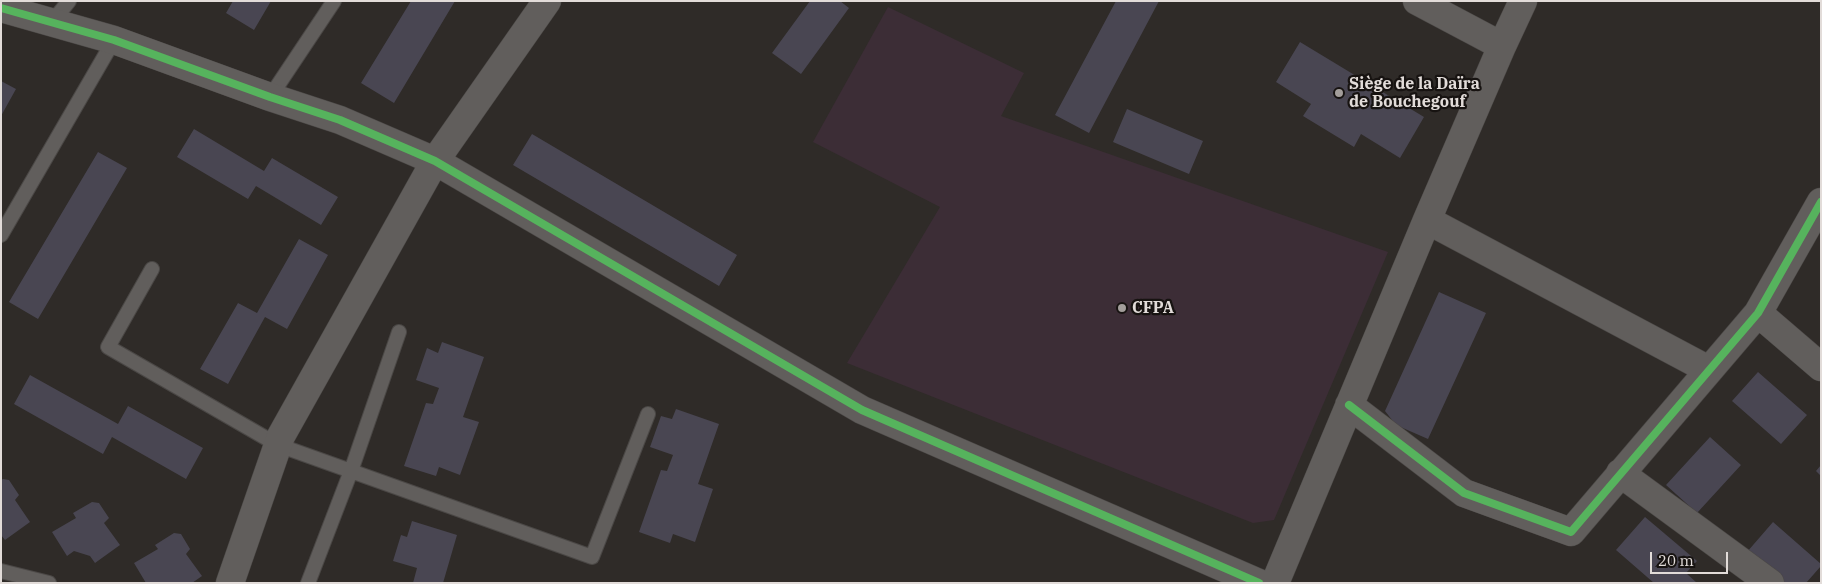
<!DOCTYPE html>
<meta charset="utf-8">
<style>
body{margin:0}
#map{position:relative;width:1822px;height:584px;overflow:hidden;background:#2f2b28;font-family:"IBM Plex Serif",serif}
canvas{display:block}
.frame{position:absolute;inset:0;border:2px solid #e2dcd9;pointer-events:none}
.scale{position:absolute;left:1650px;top:552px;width:78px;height:22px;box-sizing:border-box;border:2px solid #e2dcd9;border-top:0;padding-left:6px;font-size:15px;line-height:18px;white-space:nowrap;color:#e2dcd9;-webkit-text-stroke:4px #171311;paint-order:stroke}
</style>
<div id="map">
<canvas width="1822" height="584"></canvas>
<div class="frame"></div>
<div class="scale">20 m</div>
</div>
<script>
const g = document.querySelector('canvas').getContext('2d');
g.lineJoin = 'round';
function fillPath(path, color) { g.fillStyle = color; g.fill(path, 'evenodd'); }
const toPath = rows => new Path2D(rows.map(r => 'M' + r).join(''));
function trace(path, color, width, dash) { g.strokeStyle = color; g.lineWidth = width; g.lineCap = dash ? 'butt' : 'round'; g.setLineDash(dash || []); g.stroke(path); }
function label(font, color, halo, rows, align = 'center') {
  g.font = font + ' "IBM Plex Serif",serif'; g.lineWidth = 4.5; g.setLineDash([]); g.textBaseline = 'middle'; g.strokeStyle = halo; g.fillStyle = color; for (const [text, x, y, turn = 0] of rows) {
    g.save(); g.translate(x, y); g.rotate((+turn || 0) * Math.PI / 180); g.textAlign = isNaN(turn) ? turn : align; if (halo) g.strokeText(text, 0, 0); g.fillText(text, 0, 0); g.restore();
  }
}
const education = toPath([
 [888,7,1024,73,1001,116,1388,252,1274,520,1253,523,847,363,940,207,813,142]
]);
const building = toPath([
 [233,1,271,1,254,30,226,13],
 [411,1,455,1,394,103,361,83],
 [810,1,840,1,849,8,801,74,772,53],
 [1116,1,1159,1,1089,133,1055,115],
 [1300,42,1424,117,1400,158,1361,134,1354,147,1303,116,1311,104,1276,82],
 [1,81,16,89,1,116],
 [1127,109,1203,141,1189,174,1113,142],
 [194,129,264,171,272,158,338,197,321,225,256,186,248,199,177,157],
 [532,134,737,255,719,286,513,165],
 [98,152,127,168,38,319,9,302],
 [299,239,328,255,287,329,265,317,228,384,200,369,238,303,257,313],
 [1439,292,1486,313,1428,439,1396,425,1385,411],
 [442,342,484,357,463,417,479,422,460,475,439,467,436,476,404,466,426,403,433,404,439,388,416,380,427,348,438,353],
 [1758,372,1807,415,1781,444,1732,401],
 [30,375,118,424,128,406,203,448,186,479,112,437,103,454,14,404],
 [676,409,719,424,698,484,713,489,695,542,673,534,670,543,639,532,661,470,667,471,673,455,650,447,661,416,672,419],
 [1710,437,1741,465,1697,513,1666,485],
 [1821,465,1821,476,1816,471],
 [3,479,9,480,19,495,15,500,30,522,5,540,1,535,1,480],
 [92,502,99,503,109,518,104,523,120,545,95,563,90,556,74,551,67,556,52,532,76,518,73,513],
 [1645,517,1697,561,1686,573,1697,583,1654,583,1616,550],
 [412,521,457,535,443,583,413,583,417,568,393,561,401,535,407,537],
 [1773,522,1821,564,1821,566,1806,583,1783,583,1747,552],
 [174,533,181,534,190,549,186,554,202,576,192,583,146,583,134,563,158,549,155,545]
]);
const lane = toPath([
 [52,22,69,1],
 [270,97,334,1],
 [1,235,114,40],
 [152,269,108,347,278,445,592,557,648,414],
 [1,571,49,583],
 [308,583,351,471,399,332]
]);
const street = toPath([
 [1417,1,1502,46],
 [1,8,114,40,270,97,340,120,435,161,862,410,1259,583],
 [1427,220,1709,370],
 [1758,313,1821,367],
 [1349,405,1464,493,1571,532,1758,313,1821,202],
 [1620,473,1770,583],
 [230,583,281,436,435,161,547,1],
 [1275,583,1427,220,1502,46,1523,1]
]);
const cycleway = toPath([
 [1,8,114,40,270,97,340,120,435,161,862,410,1259,583],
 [1349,405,1464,493,1571,532,1758,313,1821,202]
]);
const markers = [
 [1339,93,5,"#a39e9b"],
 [1122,308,5,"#a39e9b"]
];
const poiNames = [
 ["Siège de la Daïra",1349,84],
 ["de Bouchegouf",1349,102],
 ["CFPA",1132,308]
];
fillPath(education, '#3c2d36');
fillPath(building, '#494652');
trace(lane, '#4b4846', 16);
trace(street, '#4b4846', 29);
trace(lane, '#615e5c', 14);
trace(street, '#615e5c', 28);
trace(cycleway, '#56b35d', 8);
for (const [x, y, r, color] of markers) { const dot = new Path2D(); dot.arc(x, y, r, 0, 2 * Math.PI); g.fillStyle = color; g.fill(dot); trace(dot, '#171311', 2); }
label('bold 16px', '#e2dcd9', '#171311', poiNames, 'left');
</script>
